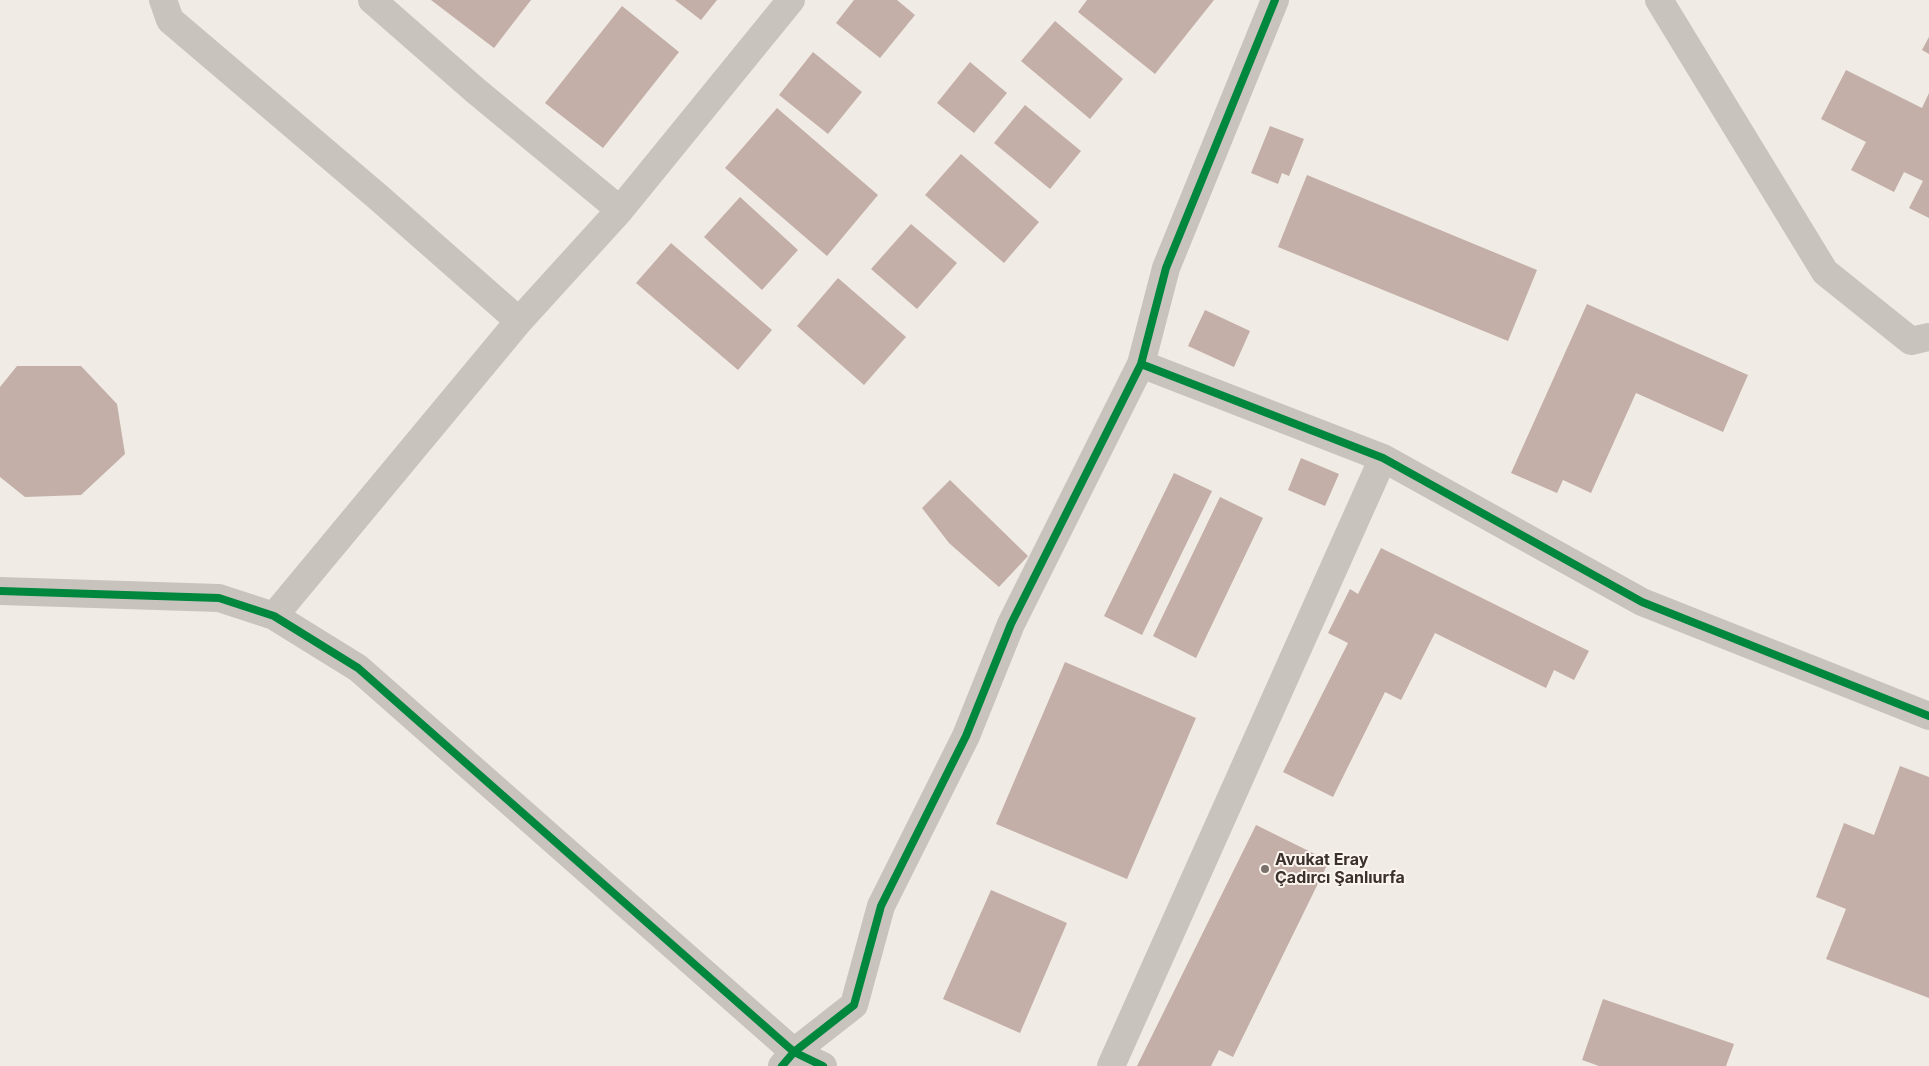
<!DOCTYPE html>
<meta charset="utf-8">
<style>
body{margin:0}
canvas{display:block;background:#f0ebe5}
</style>
<canvas width="1929" height="1066"></canvas>
<script>
const g = document.querySelector('canvas').getContext('2d');
g.lineJoin = 'round';
function fillPath(path, color) { g.fillStyle = color; g.fill(path, 'evenodd'); }
const toPath = rows => new Path2D(rows.map(r => 'M' + r).join(''));
function trace(path, color, width, dash) { g.strokeStyle = color; g.lineWidth = width; g.lineCap = dash ? 'butt' : 'round'; g.setLineDash(dash || []); g.stroke(path); }
function label(font, color, halo, rows, align = 'center') {
  g.font = font + ' Inter,sans-serif'; g.lineWidth = 4; g.setLineDash([]); g.textBaseline = 'middle'; g.strokeStyle = halo; g.fillStyle = color; for (const [text, x, y, turn = 0] of rows) {
    g.save(); g.translate(x, y); g.rotate((+turn || 0) * Math.PI / 180); g.textAlign = isNaN(turn) ? turn : align; if (halo) g.strokeText(text, 0, 0); g.fillText(text, 0, 0); g.restore();
  }
}
const building = toPath([
 [431,0,531,0,494,48],
 [675,0,717,0,701,20],
 [854,0,897,0,915,15,880,58,836,23],
 [1087,0,1214,0,1155,74,1078,12],
 [622,6,679,52,603,148,545,103],
 [1055,21,1123,79,1090,119,1021,61],
 [1929,37,1929,54,1922,50],
 [813,52,862,92,828,134,779,95],
 [970,62,1007,93,974,133,937,103],
 [1846,70,1922,108,1929,93,1929,218,1909,208,1923,181,1904,172,1894,192,1851,170,1866,142,1821,119],
 [1025,105,1081,151,1050,189,994,143],
 [777,108,878,195,827,256,725,168],
 [1270,126,1304,139,1289,176,1282,173,1278,184,1251,173],
 [961,154,1039,222,1004,263,925,195],
 [1307,175,1537,270,1508,341,1278,247],
 [740,197,798,250,762,290,704,237],
 [911,224,957,263,917,309,871,269],
 [671,243,772,330,738,370,636,283],
 [838,278,906,337,864,385,797,326],
 [1587,304,1748,375,1723,432,1636,393,1591,493,1563,480,1557,493,1511,473],
 [1205,310,1250,331,1234,367,1188,346],
 [17,366,81,366,117,404,125,454,81,495,25,497,0,477,0,387],
 [1301,458,1339,474,1325,506,1288,490],
 [1174,473,1212,491,1142,635,1104,616],
 [950,480,1028,556,999,587,949,543,922,508],
 [1220,497,1263,518,1196,658,1153,636],
 [1381,548,1589,651,1574,680,1554,670,1546,688,1435,633,1401,700,1385,692,1333,797,1283,772,1348,643,1328,633,1350,589,1358,594],
 [1065,662,1196,718,1127,879,996,824],
 [1900,766,1929,777,1929,998,1826,959,1846,909,1816,897,1844,823,1874,835],
 [1256,825,1329,861,1233,1057,1219,1050,1211,1066,1137,1066],
 [991,890,1067,923,1020,1033,943,999],
 [1603,999,1734,1044,1726,1066,1599,1066,1582,1060]
]);
const street = toPath([
 [163,0,170,20,378,197,519,321],
 [372,0,476,91,620,210],
 [1659,0,1825,272,1911,341,1929,337],
 [1141,364,1383,458,1642,602,1929,716],
 [0,591,219,598,274,616,358,668,794,1052,823,1066],
 [274,616,519,321,620,210,791,0],
 [782,1066,794,1052,854,1005,881,906,966,736,1011,624,1141,364,1166,268,1275,0],
 [1111,1066,1383,458]
]);
const cycleway = toPath([
 [1141,364,1383,458,1642,602,1929,716],
 [0,591,219,598,274,616,358,668,794,1052,823,1066],
 [782,1066,794,1052,854,1005,881,906,966,736,1011,624,1141,364,1166,268,1275,0]
]);
const markers = [
 [1265,869,5,"#7a716c"]
];
const poiNames = [
 ["Avukat Eray",1275,860],
 ["Çadırcı Şanlıurfa",1275,878]
];
fillPath(building, '#c3afa7');
trace(street, '#c9c3be', 28);
trace(cycleway, '#00873e', 8);
for (const [x, y, r, color] of markers) { const dot = new Path2D(); dot.arc(x, y, r, 0, 2 * Math.PI); g.fillStyle = color; g.fill(dot); trace(dot, '#fbf5ee', 2); }
label('bold 16px', '#3b302b', '#fbf5ee', poiNames, 'left');
</script>
